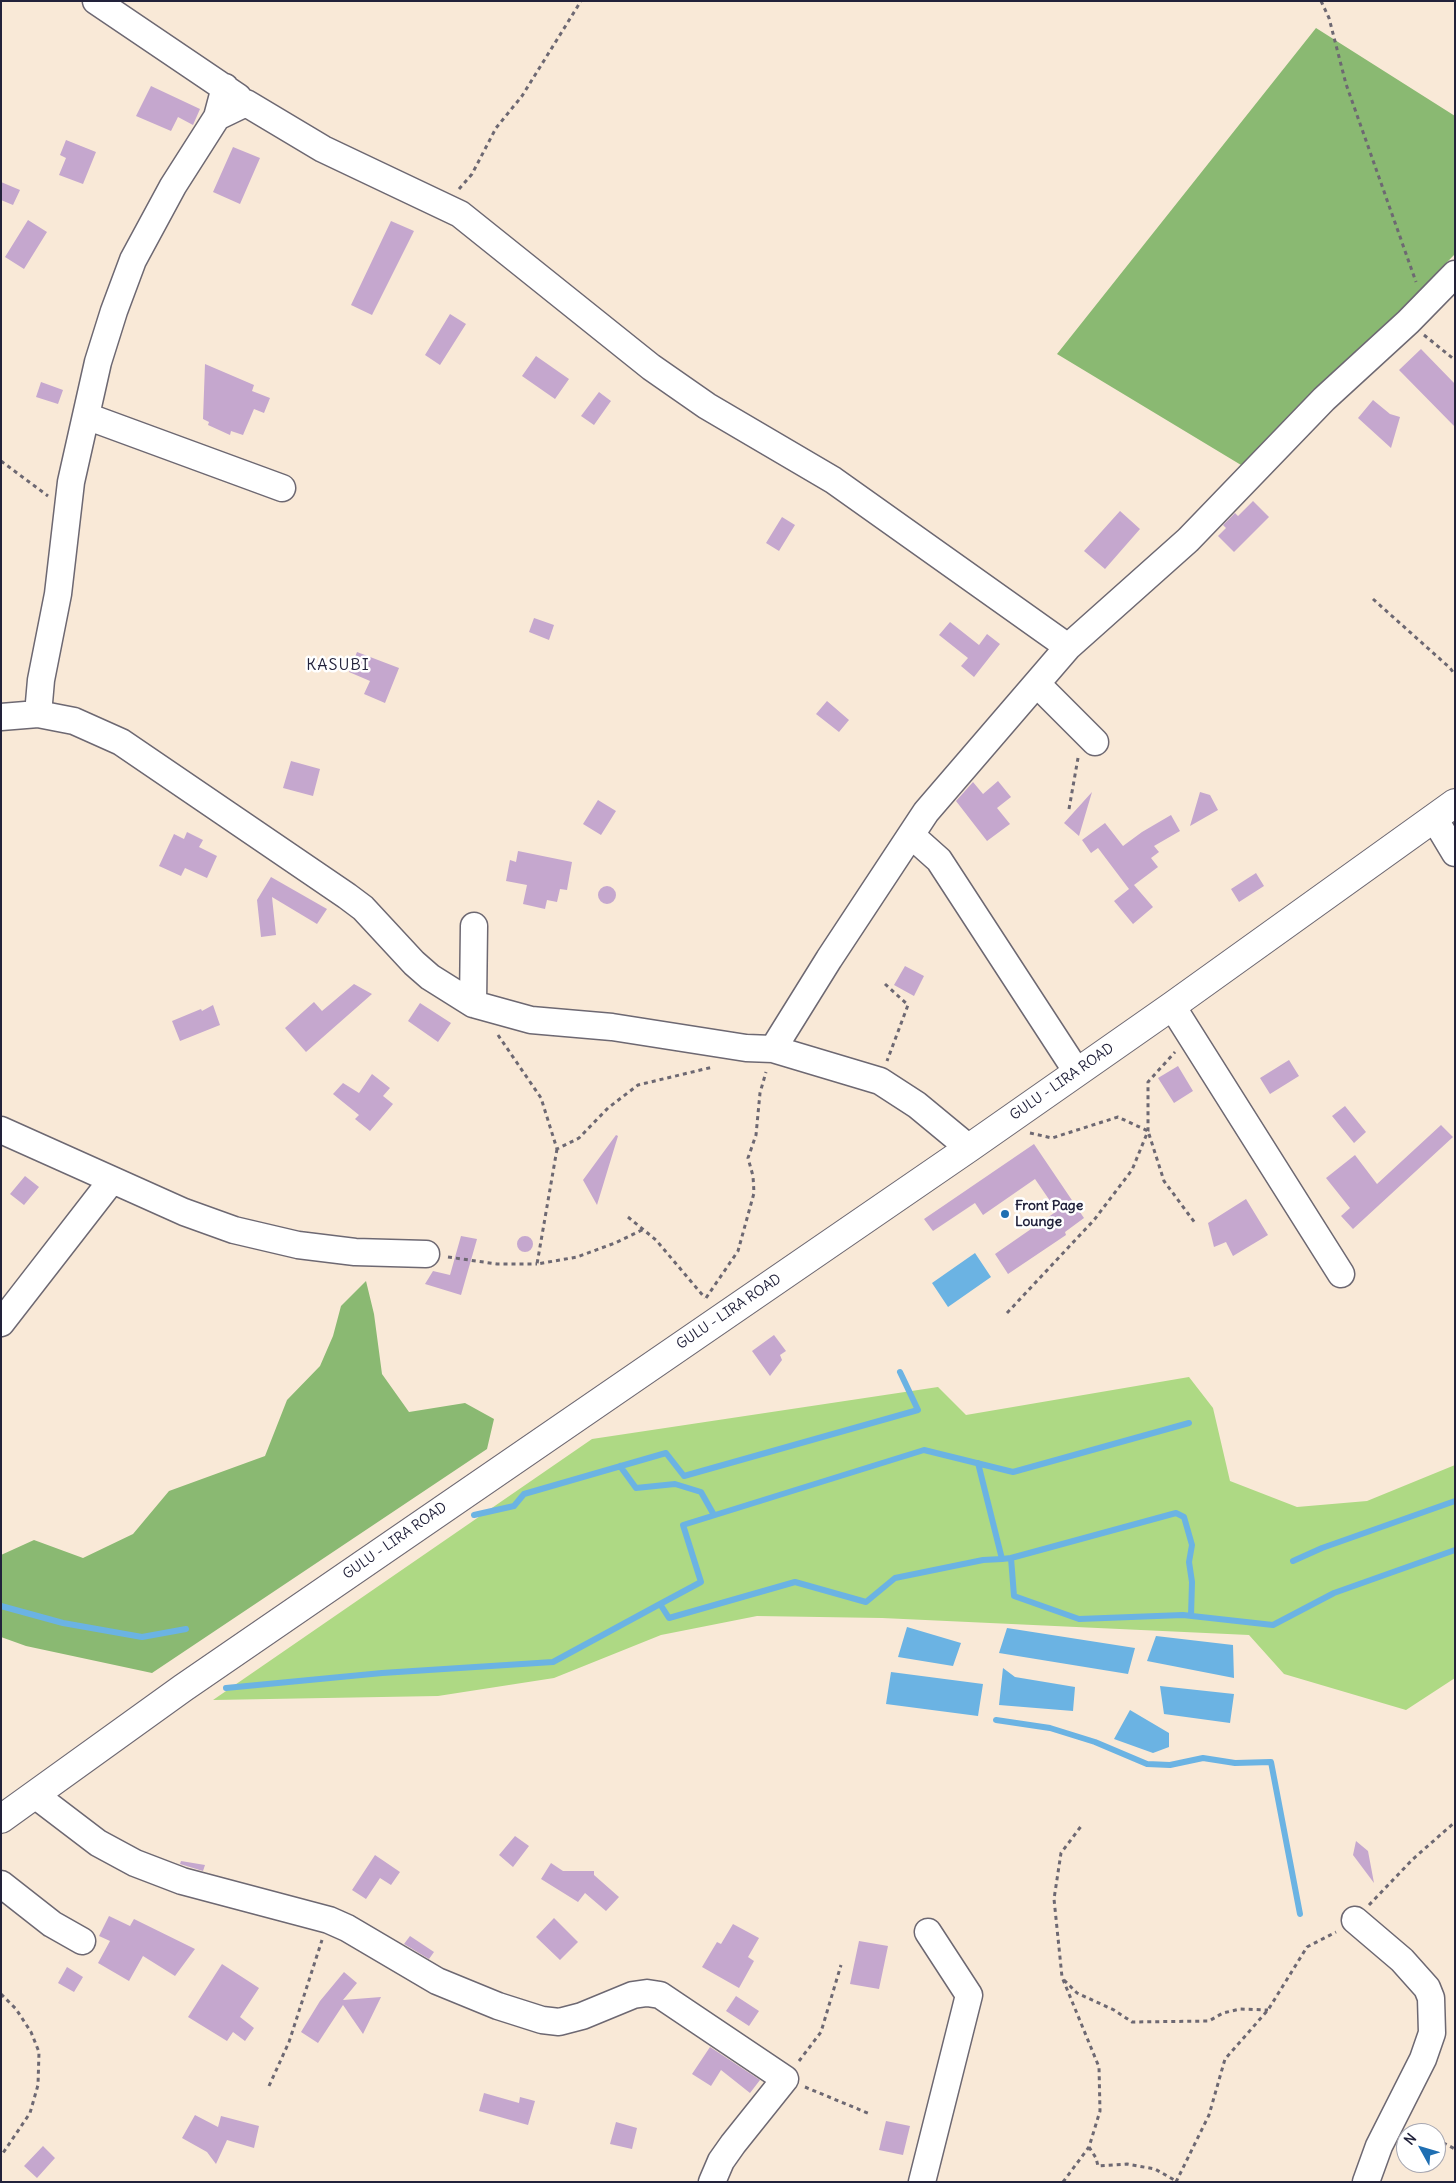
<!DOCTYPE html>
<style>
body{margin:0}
#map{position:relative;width:1456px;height:2183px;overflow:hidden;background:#f9e9d7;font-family:Delius,sans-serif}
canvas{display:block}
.frame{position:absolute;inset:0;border:2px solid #22223b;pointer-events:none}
.north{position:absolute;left:1396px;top:2123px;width:50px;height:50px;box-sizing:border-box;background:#fff;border:1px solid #a7a7b1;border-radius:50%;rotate:309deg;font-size:14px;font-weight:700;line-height:20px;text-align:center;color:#22223b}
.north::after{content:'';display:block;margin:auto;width:18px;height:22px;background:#1f6fb2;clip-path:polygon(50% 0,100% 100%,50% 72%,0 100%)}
</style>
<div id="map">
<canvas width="1456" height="2183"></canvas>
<div class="frame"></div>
<div class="north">N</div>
</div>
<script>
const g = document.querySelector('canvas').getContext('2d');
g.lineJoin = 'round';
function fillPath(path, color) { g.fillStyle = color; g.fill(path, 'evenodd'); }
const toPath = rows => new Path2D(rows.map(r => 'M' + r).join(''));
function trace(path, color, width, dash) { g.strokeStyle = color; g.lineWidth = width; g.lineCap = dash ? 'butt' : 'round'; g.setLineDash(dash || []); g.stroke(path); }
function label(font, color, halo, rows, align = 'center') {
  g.font = font + ' Delius,sans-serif'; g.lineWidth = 5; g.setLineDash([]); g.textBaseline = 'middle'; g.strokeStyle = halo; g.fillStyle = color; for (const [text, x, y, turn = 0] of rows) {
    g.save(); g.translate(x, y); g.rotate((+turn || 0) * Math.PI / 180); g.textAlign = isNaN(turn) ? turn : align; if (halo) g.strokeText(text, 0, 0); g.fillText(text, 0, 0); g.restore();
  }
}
const green = toPath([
 [1189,1377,1213,1408,1230,1481,1297,1507,1367,1501,1455,1465,1455,1678,1406,1710,1284,1674,1249,1635,882,1618,757,1616,661,1635,554,1678,438,1696,213,1700,592,1439,938,1387,966,1415]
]);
const forest = toPath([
 [1316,28,1455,116,1455,254,1246,468,1057,354],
 [366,1281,374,1314,382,1374,409,1412,465,1403,494,1419,487,1449,152,1673,26,1646,1,1637,1,1555,34,1540,83,1558,133,1534,169,1491,265,1456,287,1400,320,1366,333,1336,341,1306]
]);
const water = toPath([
 [975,1253,991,1277,948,1307,932,1283],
 [907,1627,961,1643,953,1666,898,1657],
 [1007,1628,1135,1648,1128,1674,999,1653],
 [1156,1636,1233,1645,1234,1678,1147,1661],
 [1003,1668,1015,1677,1075,1687,1073,1711,999,1705],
 [891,1672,983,1684,978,1716,886,1704],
 [1160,1686,1234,1694,1230,1723,1164,1714],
 [1130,1710,1169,1733,1169,1747,1153,1753,1114,1739]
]);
const stream = toPath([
 [978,1463,1002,1559],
 [620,1466,636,1488,675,1484,701,1492,714,1515],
 [474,1515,514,1506,524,1494,666,1453,684,1476,918,1410,900,1372],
 [1011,1558,1176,1513,1184,1517,1192,1545,1189,1562,1192,1582,1191,1616],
 [1293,1561,1322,1548,1455,1501],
 [660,1604,701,1582,683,1525,924,1450,1013,1472,1189,1423],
 [1,1606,63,1623,142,1637,186,1629],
 [226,1688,382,1673,553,1662,660,1604,669,1618,795,1582,866,1602,895,1578,983,1560,1002,1559,1011,1558,1014,1596,1079,1619,1183,1615,1273,1625,1334,1593,1455,1550],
 [996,1720,1050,1728,1095,1742,1147,1764,1170,1765,1203,1758,1235,1763,1271,1762,1300,1914]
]);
const building = toPath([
 [151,86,200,109,193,125,178,117,171,131,136,116],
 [66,140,96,152,83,184,59,175,66,158,60,155],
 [233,147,260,158,240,204,213,192],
 [1,182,20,190,13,205,1,200],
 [28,220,47,232,24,269,5,257],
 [391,221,414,231,372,315,351,305],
 [450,314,466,324,440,365,425,355],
 [1421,349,1455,384,1455,427,1399,370],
 [536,356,569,379,555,399,522,376],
 [205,364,254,385,252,391,270,398,264,413,254,409,243,435,231,431,230,435,208,425,209,422,203,419],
 [41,382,63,390,58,404,36,397],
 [599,392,611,401,594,425,581,416],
 [1373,400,1390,414,1400,417,1391,448,1358,418],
 [1253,501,1269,517,1234,552,1218,536,1226,528,1223,525,1235,513,1238,516],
 [1120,511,1140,529,1105,569,1084,551],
 [782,517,795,525,779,551,766,543],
 [534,618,554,625,549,640,529,632],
 [950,622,979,645,987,634,1000,644,974,677,961,666,968,658,939,635],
 [357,652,399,668,385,703,364,694,370,681,349,672],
 [827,701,849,720,839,732,816,714],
 [291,761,320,769,313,796,283,788],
 [998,781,1011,797,997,808,1010,824,987,841,956,801,973,782,983,794],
 [1092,792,1079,836,1064,823],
 [1200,792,1210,795,1218,810,1190,826],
 [598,800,616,811,601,835,583,824],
 [1171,815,1180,831,1154,846,1159,852,1151,858,1158,867,1134,885,1153,907,1133,924,1114,901,1129,889,1098,848,1091,853,1082,840,1105,823,1123,846,1142,832],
 [187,832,203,840,199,847,217,856,207,878,185,868,181,876,159,866,174,834,184,839],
 [518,851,572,862,567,890,560,889,557,902,547,900,545,909,523,904,527,885,506,881,510,860,516,862],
 [1256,873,1264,886,1239,902,1231,889],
 [271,877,327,909,317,924,272,897,276,935,261,937,257,900],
 '598 895a9 9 0 1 1 18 0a9 9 0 1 1-18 0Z',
 [905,966,924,976,914,996,894,985],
 [354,984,372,994,306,1052,285,1028,314,1002,322,1011],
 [420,1003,451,1023,438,1042,408,1021],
 [213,1005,220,1025,180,1041,172,1021,201,1009,202,1011],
 [1289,1060,1299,1076,1270,1094,1260,1078],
 [1178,1066,1193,1091,1174,1103,1158,1078],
 [372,1074,390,1088,383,1096,393,1104,370,1131,355,1119,359,1115,333,1094,343,1083,359,1093],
 [1345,1106,1366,1132,1354,1143,1332,1116],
 [1441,1125,1453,1137,1353,1229,1341,1216,1350,1208,1326,1178,1355,1155,1377,1184],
 [616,1135,618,1136,597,1205,583,1180],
 [1034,1144,1084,1218,1065,1232,1066,1235,1008,1274,995,1254,1057,1211,1035,1179,983,1215,975,1203,933,1231,924,1219],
 [25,1176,39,1187,24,1205,10,1194],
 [1246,1199,1268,1235,1233,1256,1226,1242,1214,1247,1208,1223],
 [461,1236,477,1239,461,1295,425,1284,433,1271,450,1275],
 '517 1244a8 8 0 1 1 16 0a8 8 0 1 1-16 0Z',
 [774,1335,786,1351,780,1355,782,1360,770,1376,752,1351],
 [515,1836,529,1846,513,1867,499,1855],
 [1356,1841,1368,1851,1374,1883,1353,1855],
 [375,1855,400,1872,391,1885,380,1878,366,1899,352,1890],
 [181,1861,205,1865,203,1871,180,1864],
 [551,1863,563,1871,594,1871,594,1875,619,1897,606,1911,585,1893,578,1902,541,1879],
 [109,1916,130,1926,134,1919,195,1949,175,1976,143,1956,129,1981,98,1963,110,1941,99,1936],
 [554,1918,578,1942,560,1960,536,1937],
 [733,1924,759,1938,748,1957,754,1961,739,1988,702,1967,717,1942,721,1944],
 [410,1936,434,1952,429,1959,404,1944],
 [859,1941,888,1946,879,1989,850,1984],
 [222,1964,259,1988,240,2017,254,2028,245,2041,233,2032,227,2041,188,2017],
 [67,1967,83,1977,74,1992,58,1983],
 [344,1972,357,1983,343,2000,381,1997,363,2034,343,2005,318,2043,301,2032,320,2001],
 [736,1996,759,2011,749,2026,726,2011],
 [710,2047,760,2080,750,2093,721,2070,711,2086,692,2074],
 [484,2093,519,2103,520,2097,535,2101,528,2125,479,2111],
 [195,2115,218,2127,221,2116,259,2126,254,2148,227,2140,216,2164,207,2152,182,2138],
 [886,2121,910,2126,903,2155,879,2150],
 [616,2122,637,2128,632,2149,610,2144],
 [43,2146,55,2158,37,2178,24,2166]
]);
const path = toPath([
 [1321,1,1329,18,1346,84,1416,282],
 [459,189,472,174,496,128,522,96,581,1],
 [1424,335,1455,360],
 [1,461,48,496],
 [1373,599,1450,668,1455,675],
 [1069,809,1078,758],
 [885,984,908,1005,887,1061],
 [498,1035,541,1098,557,1149,579,1138,608,1108,638,1085,713,1067],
 [1030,1133,1052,1138,1118,1117,1148,1131,1164,1181,1195,1223],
 [557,1149,537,1264,577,1257,615,1243,644,1229],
 [628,1217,656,1240,705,1298],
 [448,1257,497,1264,537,1264],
 [706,1298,738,1251,754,1193,753,1176,748,1158,756,1135,760,1093,766,1072],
 [1007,1313,1094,1220,1132,1170,1148,1131,1148,1082,1175,1052],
 [1369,1905,1413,1859,1455,1822],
 [1064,1980,1077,1993,1114,2010,1132,2022,1209,2021,1223,2013,1240,2009,1268,2010],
 [1,1994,16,2009,31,2032,39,2052,38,2085,30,2113,1,2156],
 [799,2061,821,2032,841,1965],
 [269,2086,289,2042,322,1940],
 [805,2087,870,2114],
 [1414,2127,1426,2133],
 [1436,2139,1455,2149],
 [1089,2147,1096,2158,1098,2166,1127,2164,1155,2169,1176,2181],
 [1063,2182,1089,2147,1100,2111,1099,2067,1062,1977,1054,1899,1061,1853,1082,1825],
 [1176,2182,1209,2115,1225,2059,1268,2010,1307,1947,1336,1932]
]);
const minor = toPath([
 [96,1,238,97],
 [217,117,246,103,323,149,460,214,651,367,707,406,833,480,1068,647],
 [86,416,282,488],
 [1037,684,1095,742],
 [38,714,41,680,58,594,71,482,98,362,114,311,133,260,173,186,217,117,225,87],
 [1,717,38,714,74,721,121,742,347,896,363,908,414,963,430,977,473,1004,531,1020,612,1027,746,1048,773,1049,880,1081,917,1105,969,1148],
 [1434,818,1455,853],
 [911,835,939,860,1077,1072],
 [473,1004,474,926],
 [1172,1006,1341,1274],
 [773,1049,829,959,926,812,1068,647,1188,540,1324,399,1408,322,1455,274],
 [1,1130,184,1212,234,1230,298,1245,355,1252,426,1254],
 [1,1323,112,1180],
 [35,1795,98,1843,135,1863,182,1881,329,1920,347,1928,437,1981,498,2006,542,2020,559,2022,582,2016,633,1995,647,1993,660,1995,785,2079,733,2144,721,2161,712,2182],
 [1,1884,52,1924,82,1941],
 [1355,1920,1402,1960,1427,1988,1431,1998,1432,2033,1423,2059,1379,2146,1366,2182],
 [922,2182,969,1995,928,1932]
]);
const major = toPath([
 [1,1819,183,1688,969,1148,1172,1006,1455,803]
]);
const markers = [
 [1005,1214,5,"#1f6fb2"]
];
const streetNames = [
 ["GULU - LIRA ROAD",1062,1082,-35],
 ["GULU - LIRA ROAD",729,1312,-34],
 ["GULU - LIRA ROAD",395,1541,-35]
];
const poiNames = [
 ["Front Page",1015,1206],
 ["Lounge",1015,1222]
];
const quarterNames = [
 ["KASUBI",338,665]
];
fillPath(green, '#aed984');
fillPath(forest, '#8ab972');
fillPath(water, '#6bb3e3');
trace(stream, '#6bb3e3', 6);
fillPath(building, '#c5a7ce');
trace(minor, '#6d6872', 29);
trace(major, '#6d6872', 30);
trace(path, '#6d6872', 3, [4, 4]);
trace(minor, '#fff', 26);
trace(major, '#fff', 28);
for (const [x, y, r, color] of markers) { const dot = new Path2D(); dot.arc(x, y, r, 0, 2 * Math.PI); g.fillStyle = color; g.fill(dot); trace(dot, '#fff', 2); }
label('14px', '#22223b', '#fff', streetNames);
label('bold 14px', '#22223b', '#fff', poiNames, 'left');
g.letterSpacing = '1px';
label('16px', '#22223b', '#fff', quarterNames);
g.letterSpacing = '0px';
</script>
